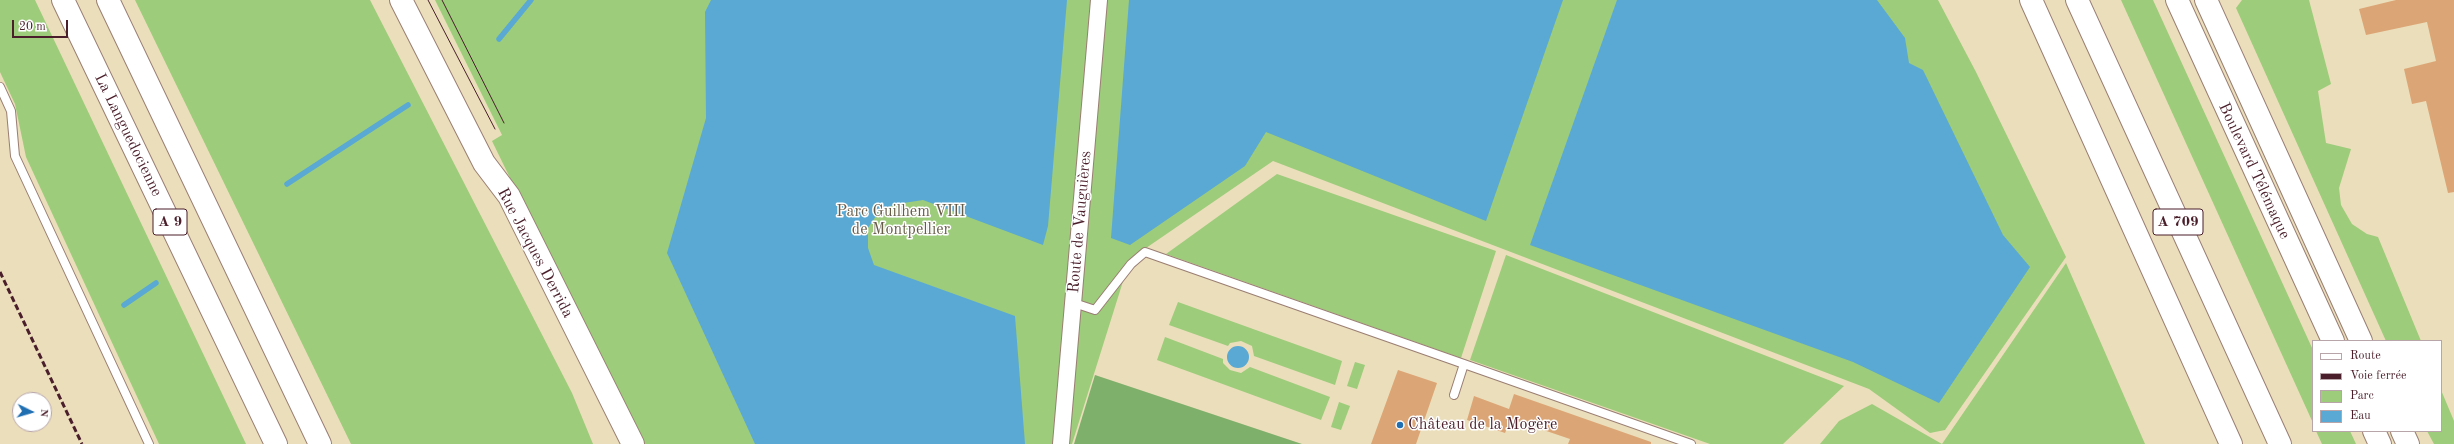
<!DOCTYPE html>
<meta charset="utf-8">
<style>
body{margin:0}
#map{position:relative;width:2454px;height:444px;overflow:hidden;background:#ebdebb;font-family:"Old Standard TT",serif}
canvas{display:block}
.legend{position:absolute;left:2312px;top:340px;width:130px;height:92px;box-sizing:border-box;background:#fff;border:1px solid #b7a5aa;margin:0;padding:5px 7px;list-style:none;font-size:12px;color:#4a1f2b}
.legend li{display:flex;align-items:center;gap:8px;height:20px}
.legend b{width:20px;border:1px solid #b7a5aa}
.north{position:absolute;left:12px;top:392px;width:40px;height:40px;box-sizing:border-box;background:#fff;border:1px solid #b7a5aa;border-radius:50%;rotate:95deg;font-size:11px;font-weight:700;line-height:16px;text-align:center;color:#4a1f2b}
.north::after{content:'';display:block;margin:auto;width:14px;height:18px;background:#1f6fb2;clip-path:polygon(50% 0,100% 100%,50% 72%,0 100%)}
.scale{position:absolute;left:12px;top:20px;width:56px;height:18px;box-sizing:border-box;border:2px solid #4a1f2b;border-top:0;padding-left:5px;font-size:12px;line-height:14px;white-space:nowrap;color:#4a1f2b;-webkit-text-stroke:3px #fff;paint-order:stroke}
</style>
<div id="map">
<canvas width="2454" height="444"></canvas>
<ul class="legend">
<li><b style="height:5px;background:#fff"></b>Route</li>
<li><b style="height:5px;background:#4a1f2b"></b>Voie ferrée</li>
<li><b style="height:11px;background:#9dcc7b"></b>Parc</li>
<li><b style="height:11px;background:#59a9d4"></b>Eau</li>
</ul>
<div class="north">N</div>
<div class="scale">20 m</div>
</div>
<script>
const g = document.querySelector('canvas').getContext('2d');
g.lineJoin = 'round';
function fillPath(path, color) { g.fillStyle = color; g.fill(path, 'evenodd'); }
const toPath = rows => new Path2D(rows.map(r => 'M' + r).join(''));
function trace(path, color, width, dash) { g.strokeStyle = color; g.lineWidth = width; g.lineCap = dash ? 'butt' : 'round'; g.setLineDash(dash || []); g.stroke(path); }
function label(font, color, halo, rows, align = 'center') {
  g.font = font + ' "Old Standard TT",serif'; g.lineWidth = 3; g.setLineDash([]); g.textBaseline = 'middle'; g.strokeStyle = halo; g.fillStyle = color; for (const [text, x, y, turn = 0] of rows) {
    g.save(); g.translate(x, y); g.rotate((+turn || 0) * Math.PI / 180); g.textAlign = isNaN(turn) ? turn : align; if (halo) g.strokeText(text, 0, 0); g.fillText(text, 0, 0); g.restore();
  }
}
const green = toPath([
 [0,0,35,0,246,444,159,444,26,157,15,104,0,72],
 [135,0,370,0,572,393,593,444,351,444],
 [435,0,1938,0,1976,72,2066,257,1945,430,1930,433,1869,389,1273,161,1130,259,1072,444,640,444,492,141,502,135],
 [2121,0,2153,0,2313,350,2313,423],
 [2242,0,2309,0,2331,84,2318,91,2326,143,2351,149,2339,188,2341,205,2352,224,2367,234,2378,237,2421,341,2386,341,2236,8],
 [1277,174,1496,251,1461,358,1166,254],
 [1506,255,1844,386,1783,444,1710,444,1470,360],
 [2066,263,2145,444,1820,444,1839,421,1872,404,1942,444],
 [1178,302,1342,361,1335,385,1254,356,1252,346,1241,341,1230,343,1228,346,1169,325],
 [1165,337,1223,359,1223,363,1230,370,1241,373,1250,367,1330,397,1321,420,1157,360],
 [1355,362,1365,365,1357,389,1347,386],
 [2441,390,2454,421,2454,444,2434,444,2427,431,2441,431],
 [1339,402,1350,406,1341,430,1331,427],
 [2316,431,2350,431,2356,444,2322,444]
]);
const forest = toPath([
 [1095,375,1302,444,1074,444]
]);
const water = toPath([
 [711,0,1067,0,1048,226,1043,245,923,200,897,204,880,210,868,228,868,248,874,265,1015,316,1025,444,755,444,667,253,706,118,705,12],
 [1129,0,1563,0,1486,221,1266,132,1245,166,1130,245,1111,238],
 [1617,0,1877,0,1905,38,1909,63,1923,70,2003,235,2030,267,1939,403,1853,362,1530,245],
 '1227 357a11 11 0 1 1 22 0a11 11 0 1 1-22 0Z'
]);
const stream = toPath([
 [499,39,531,0],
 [287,184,408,105],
 [124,305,156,283]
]);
const building = toPath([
 [2396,0,2454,0,2454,192,2448,193,2426,101,2412,104,2404,69,2436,61,2427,22,2366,35,2359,9],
 [1398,370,1437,383,1416,444,1371,444],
 [1514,394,1651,442,1651,444,1568,444,1570,439,1511,419,1505,433,1467,420,1474,396,1509,409]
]);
const lane = toPath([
 [0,87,11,111,15,156,149,444],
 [1074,303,1095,310,1131,264,1145,252,1464,364,1454,395],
 [1464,364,1691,444]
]);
const street = toPath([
 [1061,444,1099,0]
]);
const secondary = toPath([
 [401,0,484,163,509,196,633,444],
 [2177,0,2333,341],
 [2206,0,2361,341],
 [2374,431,2380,444],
 [2402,431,2408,444]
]);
const highway = toPath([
 [63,0,276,444],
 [108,0,320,444],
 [2031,0,2231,444],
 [2077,0,2280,444]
]);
const tram = toPath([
 [428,0,495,129],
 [442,0,504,123]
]);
const rail = toPath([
 [0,272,82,444]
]);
const markers = [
 [1400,425,4,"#1f6fb2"]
];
const shields = [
 [170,222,34],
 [2178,222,50]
];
const shieldNames = [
 ["A 9",170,222],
 ["A 709",2178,222]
];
const streetNames = [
 ["La Languedocienne",128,135,64],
 ["Boulevard Télémaque",2254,171,65],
 ["Route de Vauguières",1080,222,-85],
 ["Rue Jacques Derrida",535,253,62]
];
const parkNames = [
 ["Parc Guilhem VIII",901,212],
 ["de Montpellier",901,230]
];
const poiNames = [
 ["Château de la Mogère",1408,425]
];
fillPath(green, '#9dcc7b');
fillPath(forest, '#7eb06b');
fillPath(water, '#59a9d4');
trace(stream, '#59a9d4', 5.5);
fillPath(building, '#dca575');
trace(lane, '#9a7e73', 10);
trace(street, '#9a7e73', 18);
trace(secondary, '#9a7e73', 24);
trace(highway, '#9a7e73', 24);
trace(lane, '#fff', 8);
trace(street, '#fff', 16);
trace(secondary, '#fff', 22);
trace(highway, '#fff', 22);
trace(tram, '#4a1f2b', 1);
trace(rail, '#4a1f2b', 3, [6, 3]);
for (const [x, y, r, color] of markers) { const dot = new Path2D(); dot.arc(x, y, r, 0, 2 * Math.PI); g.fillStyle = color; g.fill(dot); trace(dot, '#fff', 1.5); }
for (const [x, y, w] of shields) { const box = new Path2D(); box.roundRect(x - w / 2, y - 13, w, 26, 3); g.fillStyle = '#fff'; g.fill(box); trace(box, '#4a1f2b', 1); }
label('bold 15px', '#4a1f2b', null, shieldNames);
label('16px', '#4a1f2b', '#fff', streetNames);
label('16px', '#675c47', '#fff', parkNames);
label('16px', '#4a1f2b', '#fff', poiNames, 'left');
</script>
